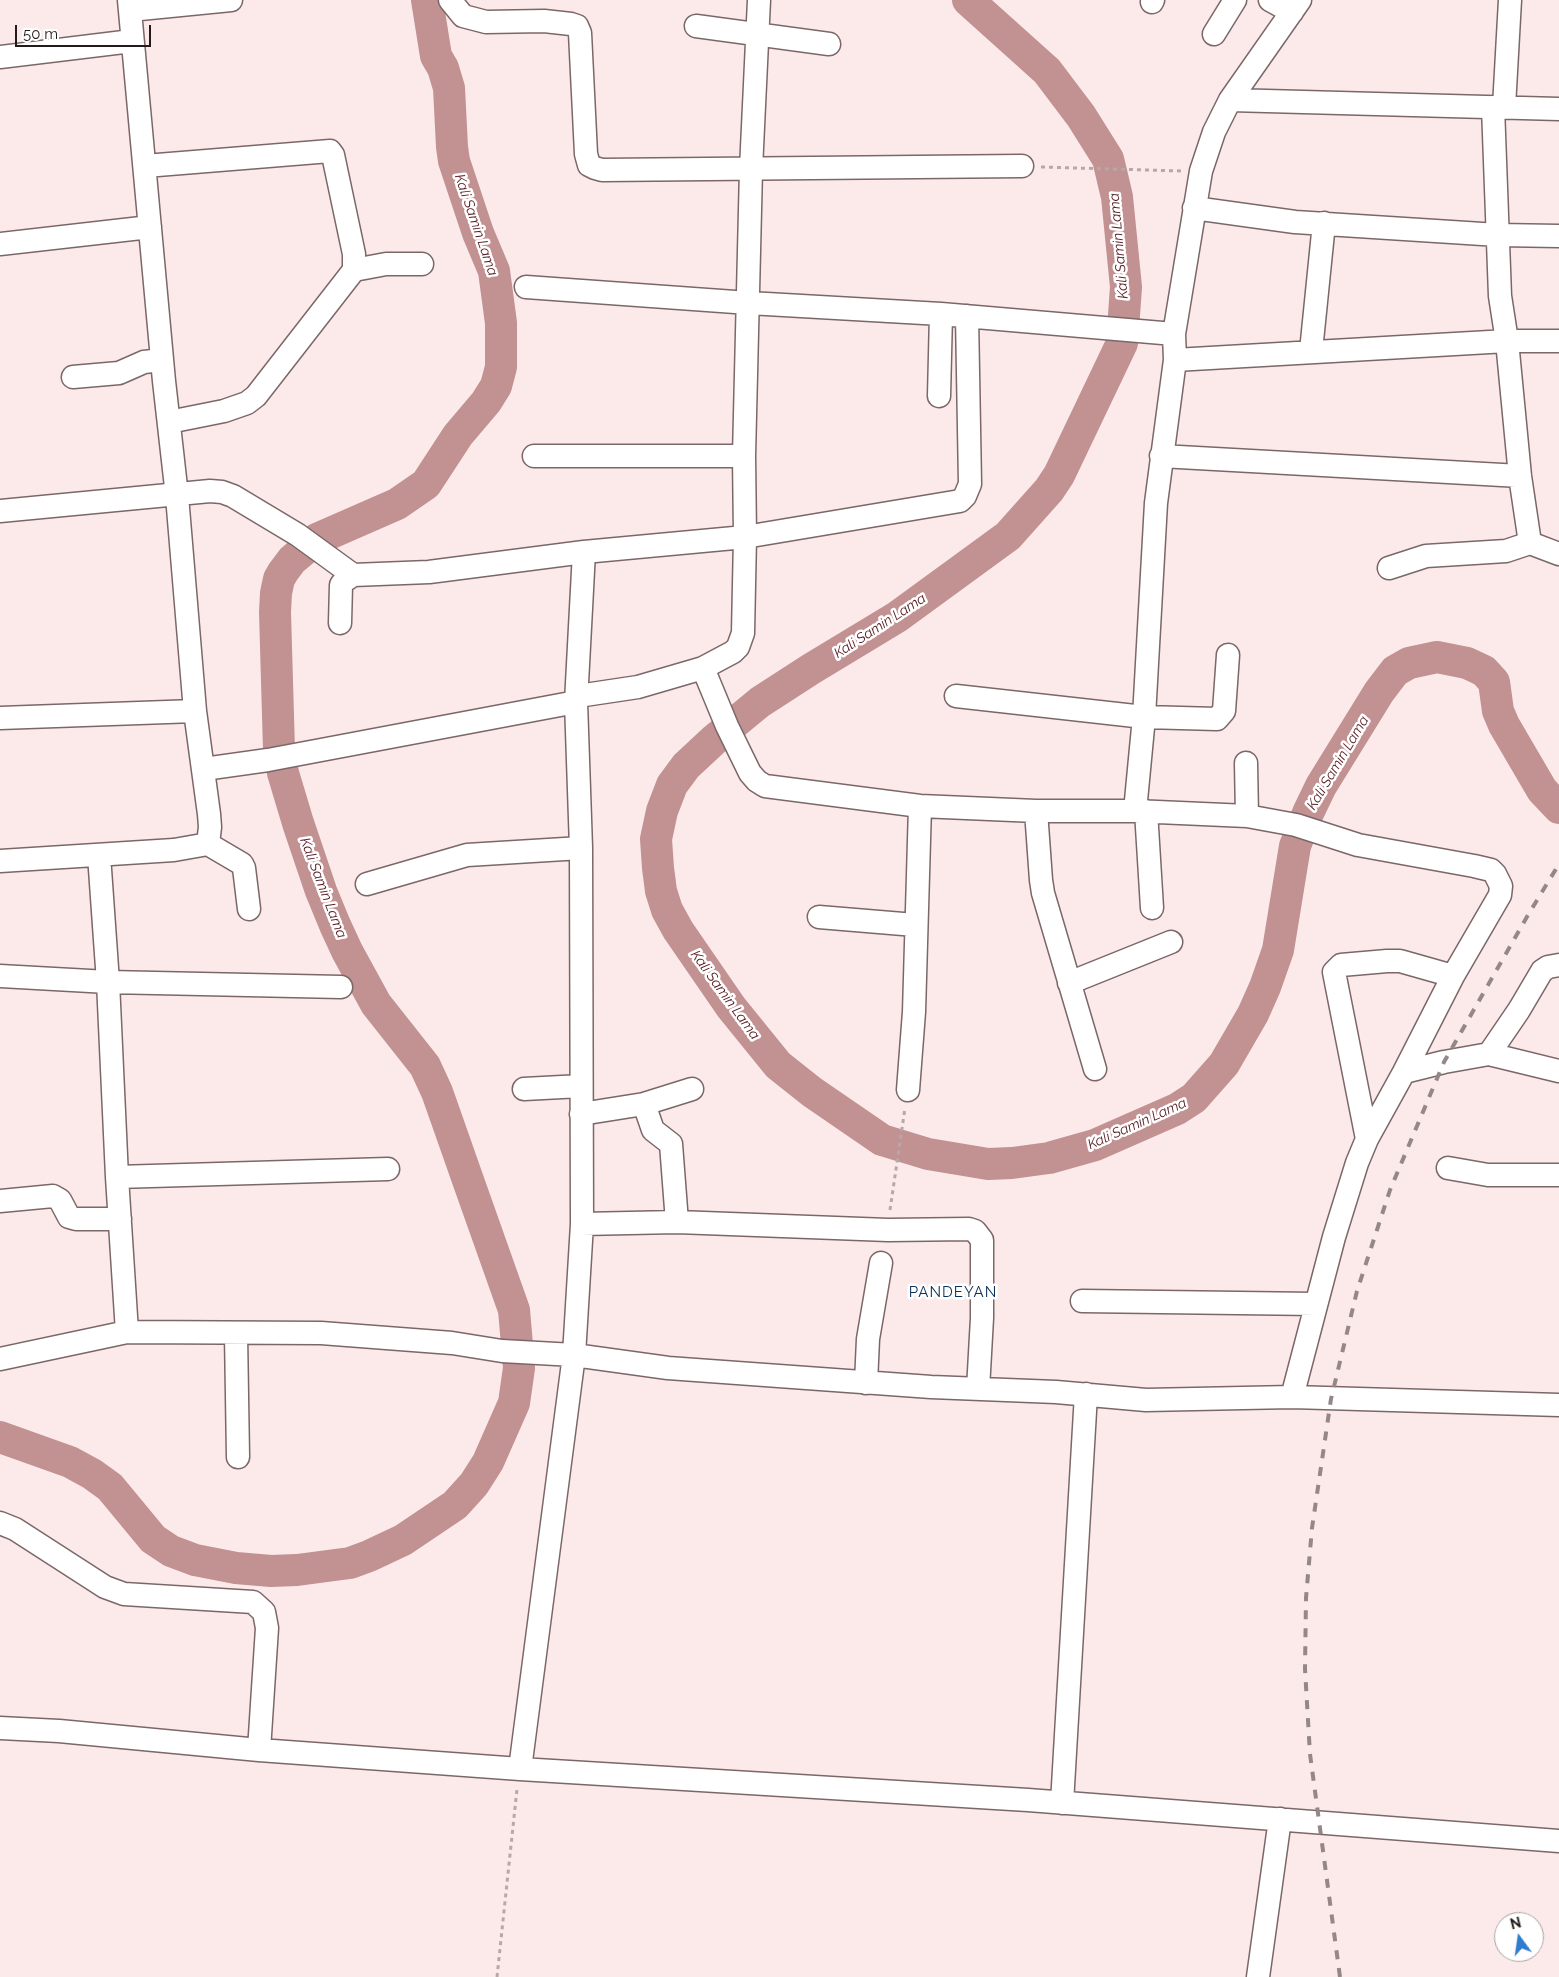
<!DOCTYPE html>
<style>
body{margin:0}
#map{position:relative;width:1559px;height:1977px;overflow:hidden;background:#fceaea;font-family:Raleway,sans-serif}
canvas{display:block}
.north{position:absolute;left:1494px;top:1912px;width:50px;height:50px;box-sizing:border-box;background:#fff;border:1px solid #a7a4a4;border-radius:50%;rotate:346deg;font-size:14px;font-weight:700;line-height:20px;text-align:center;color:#231b1b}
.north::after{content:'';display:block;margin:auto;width:18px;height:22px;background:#2f7dcc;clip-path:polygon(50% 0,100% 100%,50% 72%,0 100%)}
.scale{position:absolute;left:15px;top:25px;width:136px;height:22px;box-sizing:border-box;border:2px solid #231b1b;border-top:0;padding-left:6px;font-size:15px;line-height:18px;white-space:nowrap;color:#231b1b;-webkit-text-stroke:4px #fff;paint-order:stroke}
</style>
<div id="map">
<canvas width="1559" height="1977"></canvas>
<div class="north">N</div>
<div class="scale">50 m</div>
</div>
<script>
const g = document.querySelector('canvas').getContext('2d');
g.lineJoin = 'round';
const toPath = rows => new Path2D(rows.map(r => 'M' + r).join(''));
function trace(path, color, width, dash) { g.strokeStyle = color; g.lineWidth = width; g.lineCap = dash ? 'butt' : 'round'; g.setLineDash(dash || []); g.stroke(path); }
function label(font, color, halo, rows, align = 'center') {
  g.font = font + ' Raleway,sans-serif'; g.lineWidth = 5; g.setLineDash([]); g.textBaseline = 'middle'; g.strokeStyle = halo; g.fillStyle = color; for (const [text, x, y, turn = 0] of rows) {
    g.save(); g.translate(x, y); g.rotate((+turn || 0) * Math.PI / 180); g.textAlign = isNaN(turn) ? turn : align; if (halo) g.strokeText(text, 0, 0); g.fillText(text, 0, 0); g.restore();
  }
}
const river = toPath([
 [968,0,1047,71,1081,116,1108,159,1117,197,1126,287,1122,343,1059,475,1049,490,1008,536,897,617,811,669,760,702,715,739,686,766,672,785,662,811,656,839,658,868,661,891,667,910,678,930,731,1007,778,1065,812,1092,882,1140,928,1154,988,1164,1012,1163,1049,1158,1095,1145,1177,1109,1194,1098,1224,1064,1253,1014,1265,987,1278,950,1295,846,1308,813,1321,786,1379,692,1395,671,1409,663,1437,657,1467,663,1484,671,1494,682,1498,711,1504,725,1542,790,1559,808],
 [0,1437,70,1462,92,1474,110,1487,153,1539,171,1551,195,1560,236,1568,271,1571,297,1570,350,1563,369,1556,403,1540,455,1505,474,1484,488,1462,514,1403,519,1368,514,1310,469,1183,437,1092,425,1066,376,1004,347,951,335,925,321,891,298,823,283,773,279,750,275,612,276,593,279,579,283,572,292,560,317,539,397,504,426,484,458,435,486,402,496,386,501,367,501,323,494,271,478,233,454,161,452,147,449,88,443,68,436,56,427,0]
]);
const path = toPath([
 [1041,167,1182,171],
 [890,1210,905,1108],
 [497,1977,517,1789]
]);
const minor = toPath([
 [450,0,463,16,486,22,544,21,571,24,577,26,580,33,586,154,589,165,595,168,602,170,1022,166],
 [1270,0,1292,12],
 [1152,2,1153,0],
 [130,10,231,0],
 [696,26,829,44],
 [1214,34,1235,0],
 [0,57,132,41],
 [1230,100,1559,109],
 [1493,107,1500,296,1507,341,1520,476,1530,543,1559,554],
 [1504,107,1510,0],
 [145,166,330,151,333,155,354,254,354,270,256,396,247,403,224,411,169,422],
 [1194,208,1295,222,1498,235,1559,236],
 [0,244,150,227],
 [354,270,386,264,422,264],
 [526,287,749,303,941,314,1174,334,1201,171,1214,132,1230,100,1300,0],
 [1311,351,1324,223],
 [1175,360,1507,341,1559,341],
 [73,377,119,373,144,362,162,360],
 [939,396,941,314],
 [534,456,744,456],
 [1161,456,1520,476],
 [0,511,210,491,222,492,233,496,298,535,353,575],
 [1389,568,1426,556,1506,551,1530,543],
 [340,623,341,585,344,581,353,575,429,572,584,552],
 [703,668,727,726,750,773,757,781,765,786,920,806,1036,811,1135,811,1247,816,1296,825,1358,845,1474,866,1491,870,1495,874,1501,886,1500,895,1453,976,1404,1072,1367,1139,1357,1163,1334,1237,1292,1397],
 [578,696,638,687,703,668,733,652,738,647,743,633,745,537,960,501,965,496,970,484,967,316],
 [956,696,1144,717,1217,719,1224,711,1228,655],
 [0,718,195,711],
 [1246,763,1247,816],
 [204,769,268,760,576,702],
 [1036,811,1041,880,1043,893,1095,1069],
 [1135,811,1144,717,1156,503,1175,360,1174,334],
 [1146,811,1152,908],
 [208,844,242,864,244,868,249,909],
 [99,855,108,982,117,1177,127,1332],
 [0,861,174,850,208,844,210,827,209,814,195,711,177,496,164,381,129,0],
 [367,884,467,855,581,848],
 [819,917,915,925],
 [0,976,108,982,341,987],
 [1069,983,1171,942],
 [1489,1054,1519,1010,1542,971,1548,967,1559,965],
 [1404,1072,1444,1062,1489,1054,1559,1071],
 [524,1089,581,1086],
 [908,1090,914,1012,920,806],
 [644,1104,692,1089],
 [581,1114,644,1104,653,1130,671,1144,677,1222],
 [1367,1139,1334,972,1341,965,1387,961,1400,961,1453,976],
 [1448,1168,1488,1175,1559,1175],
 [117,1177,388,1169],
 [0,1201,53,1196,60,1200,69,1217,76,1219,120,1219],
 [582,1224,677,1222,888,1230,969,1229,975,1231,982,1240,982,1318,978,1389],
 [1082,1301,1316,1304],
 [236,1334,238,1457],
 [0,1359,127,1332,321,1333,452,1343,502,1351,574,1355,668,1368,931,1387,1056,1392,1146,1400,1292,1397,1559,1405],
 [866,1383,868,1339,881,1263],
 [0,1523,15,1529,105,1587,124,1594,253,1602,264,1612,267,1628,259,1750],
 [0,1728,59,1731,259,1750,520,1769,1028,1800,1559,1841],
 [520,1769,574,1355,582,1224,581,848,576,702,584,552,745,537,744,456,751,169,759,0],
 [1062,1803,1086,1394],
 [1258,1977,1280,1819]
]);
const rail = toPath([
 [1340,1977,1310,1754,1305,1669,1306,1598,1312,1528,1331,1399,1357,1291,1390,1190,1444,1062,1528,915,1559,864]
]);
const waterNames = [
 ["Kali Samin Lama",476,225,71],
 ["Kali Samin Lama",1119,246,-95],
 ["Kali Samin Lama",880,626,-33],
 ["Kali Samin Lama",1338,763,-59],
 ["Kali Samin Lama",323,888,69],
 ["Kali Samin Lama",725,995,54],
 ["Kali Samin Lama",1137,1124,-24]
];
const quarterNames = [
 ["PANDEYAN",953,1292]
];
trace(river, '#c29192', 32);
trace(minor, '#7b6768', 25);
trace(path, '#b7a8a8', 3, [4, 4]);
trace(minor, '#fff', 22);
trace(rail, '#948787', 4, [9, 9]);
label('italic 14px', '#561a20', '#fff', waterNames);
g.letterSpacing = '1px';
label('15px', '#0b3157', '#fff', quarterNames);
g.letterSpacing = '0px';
</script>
